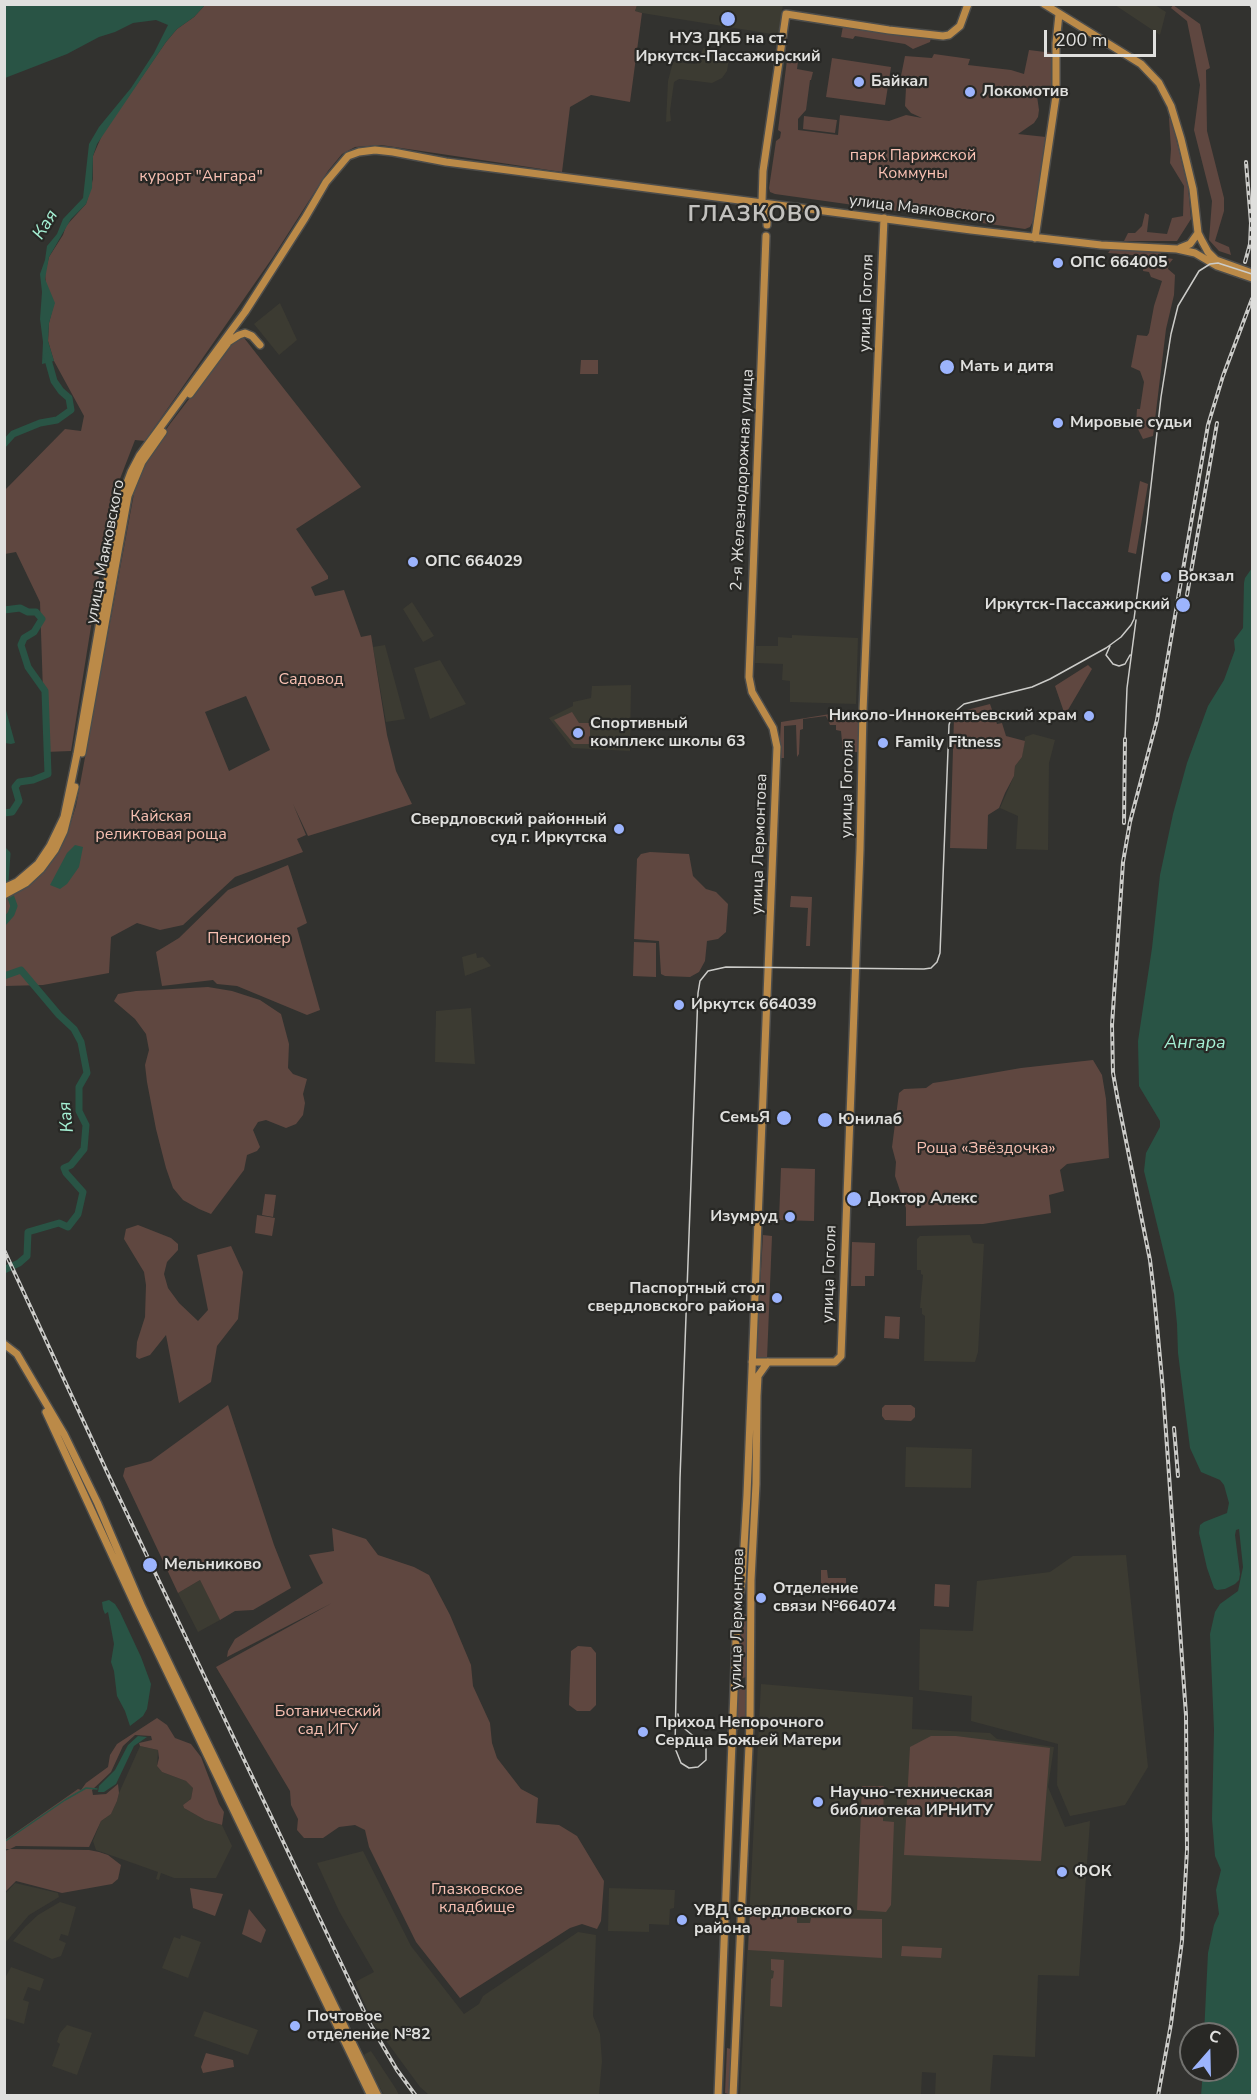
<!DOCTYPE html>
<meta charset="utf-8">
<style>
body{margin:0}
#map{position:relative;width:1257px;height:2100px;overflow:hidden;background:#32322f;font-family:"Nunito Sans",sans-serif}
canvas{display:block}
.frame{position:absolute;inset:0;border:6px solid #e0e0de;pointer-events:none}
.north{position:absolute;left:1179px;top:2022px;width:60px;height:60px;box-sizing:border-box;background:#282825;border:2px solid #72726f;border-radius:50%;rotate:20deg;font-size:16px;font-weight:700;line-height:24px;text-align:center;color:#e0e0de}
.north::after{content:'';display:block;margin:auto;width:21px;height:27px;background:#9cb4fd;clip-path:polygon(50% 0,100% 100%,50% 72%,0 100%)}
.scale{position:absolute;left:1044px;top:30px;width:112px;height:27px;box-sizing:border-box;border:3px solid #e0e0de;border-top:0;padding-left:8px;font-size:18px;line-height:21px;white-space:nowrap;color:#e0e0de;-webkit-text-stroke:4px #282825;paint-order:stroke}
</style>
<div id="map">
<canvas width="1257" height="2100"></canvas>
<div class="frame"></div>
<div class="north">С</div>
<div class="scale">200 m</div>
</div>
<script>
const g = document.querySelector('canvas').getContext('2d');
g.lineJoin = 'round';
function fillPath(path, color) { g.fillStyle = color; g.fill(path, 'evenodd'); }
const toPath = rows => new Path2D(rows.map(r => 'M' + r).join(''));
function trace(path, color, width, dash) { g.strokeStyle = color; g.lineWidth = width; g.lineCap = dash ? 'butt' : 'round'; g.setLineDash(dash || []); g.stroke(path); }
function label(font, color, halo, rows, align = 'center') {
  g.font = font + ' "Nunito Sans",sans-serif'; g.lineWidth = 4.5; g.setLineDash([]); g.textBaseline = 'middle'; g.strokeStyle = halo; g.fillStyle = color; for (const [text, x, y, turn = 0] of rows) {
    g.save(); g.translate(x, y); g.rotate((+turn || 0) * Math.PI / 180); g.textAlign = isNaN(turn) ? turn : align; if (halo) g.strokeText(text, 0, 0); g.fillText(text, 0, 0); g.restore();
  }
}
const built = toPath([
 [637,4,783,5,778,35,642,13,635,11],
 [1115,5,1155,5,1166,12,1160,35],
 [703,48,730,53,727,71,722,78,712,83,679,79,674,82,670,111,671,121,666,122,668,81,673,62,696,64,699,62],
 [280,303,297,340,279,355,254,324],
 [412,602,434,636,423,642,403,609],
 [792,635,858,638,856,704,790,702,790,681,782,680,783,664,755,663,756,646,778,646,778,637,792,638],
 [385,645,405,719,386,722,373,647],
 [440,660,466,704,430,719,414,668],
 [631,685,630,751,572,748,549,718,573,706,573,702,591,698,592,686],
 [1033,734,1055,740,1049,763,1048,850,1016,849,1018,816,1000,808,1014,776,1015,766,1022,757,1025,737],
 [476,953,477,958,483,957,491,966,465,976,462,957],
 [471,1008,475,1064,435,1062,436,1011],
 [970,1235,973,1243,984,1244,978,1352,975,1362,924,1361,925,1316,922,1314,922,1308,920,1308,923,1275,921,1274,921,1270,917,1270,917,1239,920,1236],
 [906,1447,972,1449,971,1488,905,1487],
 [1126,1555,1148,1767,1125,1805,1070,1816,1057,1785,1058,1744,971,1721,972,1696,919,1690,920,1629,973,1631,977,1581,1050,1572,1073,1556],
 [200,1580,220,1620,198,1632,178,1593],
 [761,1684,913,1697,912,1729,990,1733,997,1739,1054,1747,1048,1787,1065,1827,1090,1821,1079,1976,1038,1975,1035,2057,993,2055,990,2095,935,2095,936,2073,922,2072,921,2095,740,2096],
 [140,1746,158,1750,157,1766,162,1772,186,1781,193,1788,191,1799,183,1805,184,1808,205,1820,222,1825,232,1846,216,1878,174,1878,161,1873,159,1880,156,1879,158,1872,96,1850,93,1841,101,1821,111,1814,117,1801,119,1793],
 [363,1851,411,1946,464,2014,479,2004,483,1996,578,1932,596,1935,593,2016,600,2034,602,2061,599,2095,429,2095,420,2087,373,2023,355,1982,374,1972,339,1911,317,1863],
 [15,1883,58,1893,59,1897,29,1915,5,1943,5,1894],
 [609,1888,675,1890,674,1908,670,1909,669,1925,649,1924,649,1932,608,1931],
 [60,1902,76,1907,68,1936,61,1934,59,1940,66,1943,61,1956,52,1959,13,1941,25,1927,38,1915],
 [181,1935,201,1942,188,1978,162,1968,174,1937,180,1939],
 [11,1967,44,1979,40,1991,28,1987,23,2000,29,2002,24,2024,5,2018,5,1978],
 [204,2011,258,2030,248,2055,194,2036],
 [67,2025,92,2033,77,2075,52,2066,60,2044,57,2042,60,2033],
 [371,2051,396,2089,399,2095,384,2095,363,2057,365,2054]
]);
const green = toPath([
 [205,5,637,5,635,11,642,13,630,102,591,95,570,107,562,172,381,145,355,147,342,154,328,171,273,257,145,441,135,440,111,502,71,751,45,752,40,602,16,552,5,554,5,490,65,429,81,431,84,416,54,361,48,341,49,323,54,303,46,286,45,273,49,257,63,235,66,226,86,204,93,179,93,156,103,133,166,42,177,29,194,17],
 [1173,5,1200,24,1210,68,1206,70,1207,131,1224,198,1224,211,1215,241,1229,247,1231,255,1219,251,1209,240,1212,201,1194,130,1200,85,1187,21,1171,8],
 [843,26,931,38,930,42,913,49,905,44,855,36,853,39,841,37],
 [1029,50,1053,53,1054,85,1053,96,1037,96,1039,110,1038,117,1034,123,1018,134,1046,137,1033,221,1030,227,1025,229,775,194,770,192,769,188,776,141,780,138,781,132,778,130,788,52,799,53,797,69,813,72,811,80,810,80,806,110,798,119,798,130,838,135,840,115,889,121,906,115,922,118,911,113,905,106,906,88,908,87,909,83,900,81,905,56,932,58,934,54,970,59,968,65,1011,70,1024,74],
 [832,58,891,67,885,105,826,97],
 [804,116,837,120,835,133,803,129],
 [1169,118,1171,118,1188,187,1191,219,1177,241,1124,241,1128,233,1135,233,1142,226,1145,213,1149,215,1147,232,1167,234,1172,218,1183,216,1184,186,1170,163,1171,149],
 [1111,249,1161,253,1161,257,1173,259,1169,264,1168,269,1175,275,1174,295,1166,329,1153,436,1143,439,1136,425,1137,409,1140,409,1144,382,1140,371,1131,367,1137,335,1147,336,1149,333,1154,306,1162,281,1151,277,1149,272,1143,271,1144,256,1108,253],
 [241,334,361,487,296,529,328,576,328,579,311,587,315,596,344,590,361,637,371,635,387,735,396,771,412,804,308,836,293,804,306,835,297,839,303,852,235,877,183,925,160,930,137,923,111,937,109,973,43,985,5,986,5,899,26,887,42,874,56,855,67,834,76,806,135,488,150,453,170,424,224,353],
 [246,696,270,750,229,771,205,712],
 [581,360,598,360,598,374,580,374],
 [1140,481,1148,484,1136,554,1128,552],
 [1088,665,1092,669,1065,715,1055,686],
 [990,704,997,724,1002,723,1006,736,1025,741,1022,757,1015,766,1014,776,1005,793,999,808,988,815,987,849,950,848,954,717,959,712],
 [572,712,579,723,590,723,590,744,574,744,554,720],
 [848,713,861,717,860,752,843,752,841,731,836,730,836,725,830,725,826,716,803,719,803,729,800,730,799,754,797,757,796,725,784,726,784,758,779,758,781,722,830,714],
 [650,852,689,854,693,876,706,889,716,892,728,904,726,932,718,939,707,941,705,961,699,972,690,977,665,976,661,974,659,941,634,939,637,859,641,854],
 [288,865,307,923,297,928,320,1010,307,1015,237,986,217,984,213,980,162,986,156,952,179,938,228,890],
 [791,896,812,897,810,946,806,946,808,908,790,907],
 [634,942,656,943,656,977,633,976],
 [208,987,232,991,260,1000,281,1014,289,1044,288,1068,293,1074,307,1079,303,1094,305,1103,303,1115,296,1124,286,1128,266,1120,258,1122,253,1130,260,1147,257,1151,247,1155,244,1170,211,1214,199,1209,183,1200,173,1188,166,1168,156,1129,147,1082,145,1065,149,1050,146,1034,135,1019,114,1001,118,994,136,991],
 [1093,1060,1102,1075,1106,1099,1109,1158,1067,1164,1060,1170,1064,1191,1049,1195,1051,1213,983,1224,906,1226,906,1208,895,1176,896,1162,892,1147,899,1093,904,1089,926,1088,933,1083,946,1081,1021,1068],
 [781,1168,815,1169,814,1221,779,1220],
 [265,1194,276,1195,273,1217,262,1215],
 [257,1215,275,1218,272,1236,255,1233],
 [138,1225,171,1238,178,1244,178,1250,167,1262,164,1274,168,1288,179,1303,198,1321,208,1310,197,1255,231,1246,243,1272,238,1319,217,1346,211,1382,179,1403,166,1335,150,1355,139,1359,136,1357,137,1342,145,1317,146,1285,144,1272,124,1239,126,1229],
 [763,1235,772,1236,767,1359,756,1358],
 [852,1242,875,1243,874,1276,865,1276,865,1286,851,1286],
 [885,1316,900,1317,899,1339,884,1338],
 [228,1405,274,1545,291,1588,253,1610,235,1611,220,1620,200,1580,178,1593,123,1476,125,1468,151,1461],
 [885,1405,911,1405,915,1408,915,1417,911,1421,885,1420,882,1416,882,1408],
 [332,1528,366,1539,378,1555,414,1567,429,1575,450,1615,471,1665,473,1686,490,1723,492,1743,497,1758,521,1789,538,1798,536,1823,559,1825,577,1836,604,1881,601,1921,597,1929,582,1924,570,1928,460,1998,416,1942,369,1847,365,1830,355,1825,339,1827,323,1838,304,1838,297,1830,298,1819,291,1805,290,1791,216,1667,332,1603,227,1657,228,1651,235,1639,323,1583,309,1555,334,1551],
 [821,1570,827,1570,828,1578,846,1578,846,1587,821,1587],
 [935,1584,950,1585,949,1607,934,1606],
 [743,1614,748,1615,747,1677,743,1678,739,1674,741,1617],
 [578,1646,591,1647,596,1653,596,1705,590,1711,577,1711,569,1705,571,1651],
 [738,1683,743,1685,748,1683,746,1724,736,1731],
 [157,1718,167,1725,175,1738,191,1744,201,1757,219,1804,224,1812,222,1825,205,1820,184,1808,183,1805,191,1799,193,1788,186,1781,162,1772,157,1766,159,1758,158,1750,140,1746,139,1743,152,1740,151,1736,135,1735,123,1746,111,1772,92,1790,93,1795,106,1794,118,1784,119,1793,117,1801,111,1814,101,1821,89,1847,16,1846,10,1849,89,1850,99,1852,108,1855,121,1865,118,1879,112,1884,62,1893,16,1881,5,1892,5,1851,10,1849,5,1849,5,1840,78,1789,81,1790,86,1783,108,1767,110,1755,117,1744],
 [931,1736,956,1736,1050,1748,1041,1861,904,1855,910,1747],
 [862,1786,884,1786,883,1821,894,1822,891,1905,886,1912,857,1910],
 [190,1888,223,1894,215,1916,193,1908],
 [249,1909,266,1930,261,1943,242,1934],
 [750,1916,797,1917,797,1923,810,1923,811,1918,882,1919,882,1958,748,1950],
 [902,1946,942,1948,941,1958,901,1956],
 [771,1959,784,1960,782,2007,770,2006,771,1979,773,1978,774,1971,771,1970],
 [727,2048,731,2049,732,2052,731,2095,725,2093],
 [206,2053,233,2060,234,2067,203,2073,201,2067]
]);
const water = toPath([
 [5,4,205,5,194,17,177,29,166,42,97,144,93,156,92,188,86,204,71,219,49,257,45,279,55,303,49,323,48,341,54,361,42,364,43,342,40,319,42,292,40,274,45,260,47,246,57,234,63,219,83,198,89,144,99,127,131,88,154,53,168,25,156,20,133,23,115,32,99,37,67,54,5,78],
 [1252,568,1252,2095,1201,2096,1203,2070,1227,2070,1227,2034,1204,2034,1208,1953,1214,1925,1219,1914,1216,1890,1221,1870,1215,1856,1212,1819,1214,1730,1210,1634,1215,1612,1220,1604,1238,1591,1243,1567,1239,1529,1236,1530,1235,1535,1240,1574,1239,1580,1235,1584,1225,1589,1217,1590,1214,1588,1207,1568,1199,1533,1200,1525,1204,1522,1227,1513,1229,1503,1224,1485,1220,1480,1201,1472,1190,1448,1178,1353,1177,1324,1174,1294,1144,1171,1146,1153,1160,1127,1160,1121,1139,1086,1138,1041,1152,948,1160,875,1173,814,1187,763,1208,706,1224,680,1235,650,1234,640,1243,628,1244,583,1245,578],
 [4,703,15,743,11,744,5,743],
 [75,845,83,847,79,867,67,884,60,889,50,885,67,853],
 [109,1600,115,1604,120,1612,141,1657,151,1684,147,1709,143,1716,130,1726,125,1711,117,1696,114,1671,111,1662,114,1644,108,1612,105,1614,103,1609,102,1602],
 [138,1736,147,1737,134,1746,116,1784,104,1792,98,1792,99,1786,115,1770,128,1745]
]);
const stream = toPath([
 [4,1842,65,1800,86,1788,97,1789]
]);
const river = toPath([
 [4,444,13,434,40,423,57,420,71,410,69,398,61,391,54,381,47,356],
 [4,610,20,608,28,612,36,612,42,619,34,632,24,638,21,645,28,667,45,691,48,774,33,780,19,782,15,787,19,801,12,812,4,813],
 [4,851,7,854,5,881,14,906,11,914,4,922],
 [4,976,21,970,59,1015,74,1029,81,1042,87,1073,79,1087,79,1111,86,1125,84,1149,71,1165,64,1168,66,1173,83,1192,78,1214,68,1227,59,1223,28,1232,27,1256,19,1263,4,1270]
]);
const major = toPath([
 [1044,4,1141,64,1159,83,1171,106,1181,139,1193,189,1198,233,1202,241,1208,252,1216,260,1252,273],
 [767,225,767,217,762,202,763,171,786,14,889,30,943,36,949,35,960,26,968,4],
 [1035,238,1056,96,1056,43,1059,14],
 [1180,248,1190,244,1198,233],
 [228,342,239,335,245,333,252,336,260,345],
 [190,394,227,344,230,337],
 [82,753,128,496,142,462,163,432],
 [4,888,17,882,38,864,50,846,64,817,77,754,114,540,125,488,131,472,140,455,245,312,305,218,326,182,348,156,359,152,375,150,393,152,446,162,971,230,1101,245,1177,249,1195,253,1217,266,1252,278],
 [4,895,26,883,41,869,55,850,64,831,75,787],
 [4,1344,17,1354,64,1434,98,1504,142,1607,173,1672,378,2096],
 [752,1362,835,1362,841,1356,860,850,863,711,884,218],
 [46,1412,137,1609,371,2096],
 [718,2096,737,1615,742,1581,747,1495,777,747,773,728,752,692,749,677,766,236],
 [733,2096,750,1724,751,1580,756,1484,757,1396,758,1376,768,1362]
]);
const tram = toPath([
 [1110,646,1106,655,1113,664,1119,666,1125,664,1130,655],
 [1125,739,1127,688,1136,620],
 [678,1714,680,1725,702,1743,706,1749,706,1760,698,1767,689,1768,681,1763,675,1748,680,1478,698,993,700,981,708,971,726,967,924,969,931,968,937,962,940,953,949,725,952,714,964,704,1032,687,1050,679,1106,648,1121,637,1131,625,1134,619,1147,521,1161,397,1171,334,1178,306,1199,271,1210,264,1218,263,1252,274]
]);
const rail = toPath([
 [1251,4,1252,6],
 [1245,262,1250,244,1251,223,1246,162],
 [1187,595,1217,423],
 [1124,823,1125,739],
 [4,1250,108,1474,370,2024,397,2070,416,2096],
 [1174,1428,1178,1476],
 [1158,2096,1171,2024,1182,1941,1187,1850,1186,1715,1163,1390,1154,1294,1150,1260,1118,1101,1113,1073,1112,1025,1123,862,1130,822,1157,720,1208,425,1223,376,1252,299]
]);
const markers = [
 [728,19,8,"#9cb4fd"],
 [859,82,6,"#9cb4fd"],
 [970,92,6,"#9cb4fd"],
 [1058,263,6,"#9cb4fd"],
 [947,367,8,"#9cb4fd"],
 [1058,423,6,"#9cb4fd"],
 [413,562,6,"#9cb4fd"],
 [1166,577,6,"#9cb4fd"],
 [1183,605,8,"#9cb4fd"],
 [1089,716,6,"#9cb4fd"],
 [578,733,6,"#9cb4fd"],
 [883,743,6,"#9cb4fd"],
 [619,829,6,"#9cb4fd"],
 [679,1005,6,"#9cb4fd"],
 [784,1118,8,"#9cb4fd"],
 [825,1120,8,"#9cb4fd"],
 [854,1199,8,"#9cb4fd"],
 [790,1217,6,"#9cb4fd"],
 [777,1298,6,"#9cb4fd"],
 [150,1565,8,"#9cb4fd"],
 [761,1598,6,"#9cb4fd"],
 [643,1732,6,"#9cb4fd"],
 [818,1802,6,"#9cb4fd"],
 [1062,1872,6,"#9cb4fd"],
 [682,1920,6,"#9cb4fd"],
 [295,2026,6,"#9cb4fd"]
];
const poiNames = [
 ["НУЗ ДКБ на ст.",728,39,"center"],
 ["Иркутск-Пассажирский",728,57,"center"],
 ["Байкал",871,82],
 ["Локомотив",982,92],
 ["ОПС 664005",1070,263],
 ["Мать и дитя",960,367],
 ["Мировые судьи",1070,423],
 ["ОПС 664029",425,562],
 ["Вокзал",1178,577],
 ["Иркутск-Пассажирский",1170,605,"right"],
 ["Николо-Иннокентьевский храм",1077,716,"right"],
 ["Спортивный",590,724],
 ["комплекс школы 63",590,742],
 ["Family Fitness",895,743],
 ["Свердловский районный",607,820,"right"],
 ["суд г. Иркутска",607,838,"right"],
 ["Иркутск 664039",691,1005],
 ["СемьЯ",770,1118,"right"],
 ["Юнилаб",838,1120],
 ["Доктор Алекс",868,1199],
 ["Изумруд",778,1217,"right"],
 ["Паспортный стол",765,1289,"right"],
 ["свердловского района",765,1307,"right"],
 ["Мельниково",164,1565],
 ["Отделение",773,1589],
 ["связи №664074",773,1607],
 ["Приход Непорочного",655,1723],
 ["Сердца Божьей Матери",655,1741],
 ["Научно-техническая",830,1793],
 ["библиотека ИРНИТУ",830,1811],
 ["ФОК",1074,1872],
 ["УВД Свердловского",694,1911],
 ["района",694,1929],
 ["Почтовое",307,2017],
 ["отделение №82",307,2035]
];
const parkNames = [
 ["парк Парижской",913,156],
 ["Коммуны",913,174],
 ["курорт \"Ангара\"",201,177],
 ["Садовод",311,680],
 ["Кайская",161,817],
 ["реликтовая роща",161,835],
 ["Пенсионер",249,939],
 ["Роща «Звёздочка»",986,1149],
 ["Ботанический",328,1712],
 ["сад ИГУ",328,1730],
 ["Глазковское",477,1890],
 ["кладбище",477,1908]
];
const streetNames = [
 ["улица Маяковского",922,210,7],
 ["улица Гоголя",867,303,-88],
 ["2-я Железнодорожная улица",743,480,-87],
 ["улица Маяковского",106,552,-79],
 ["улица Гоголя",848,789,-89],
 ["улица Лермонтова",760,844,-88],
 ["улица Гоголя",830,1274,-88],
 ["улица Лермонтова",738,1619,-89]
];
const waterNames = [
 ["Кая",46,225,-58],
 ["Ангара",1195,1044],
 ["Кая",67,1117,-96]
];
const districtNames = [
 ["ГЛАЗКОВО",755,216]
];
fillPath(built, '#3c3b32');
fillPath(green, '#5f4740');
fillPath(water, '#295445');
trace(stream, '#295445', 1.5);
trace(river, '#295445', 7);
trace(major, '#4d4d4b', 10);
trace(major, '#bb8a48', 7);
trace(tram, '#ccccc9', 1.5);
trace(rail, '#ccccc9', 4);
trace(rail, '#282825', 1.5, [4.5]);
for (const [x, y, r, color] of markers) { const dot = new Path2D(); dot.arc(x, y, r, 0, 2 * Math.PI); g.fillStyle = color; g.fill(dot); trace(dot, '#282825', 2); }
label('bold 16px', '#e0e0de', '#282825', poiNames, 'left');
label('16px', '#f9c1b3', '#282825', parkNames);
label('16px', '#e0e0de', '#282825', streetNames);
label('italic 18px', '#a5f0d4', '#282825', waterNames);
g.letterSpacing = '1.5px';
label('bold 22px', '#c2c1be', '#282825', districtNames);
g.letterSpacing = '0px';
</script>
